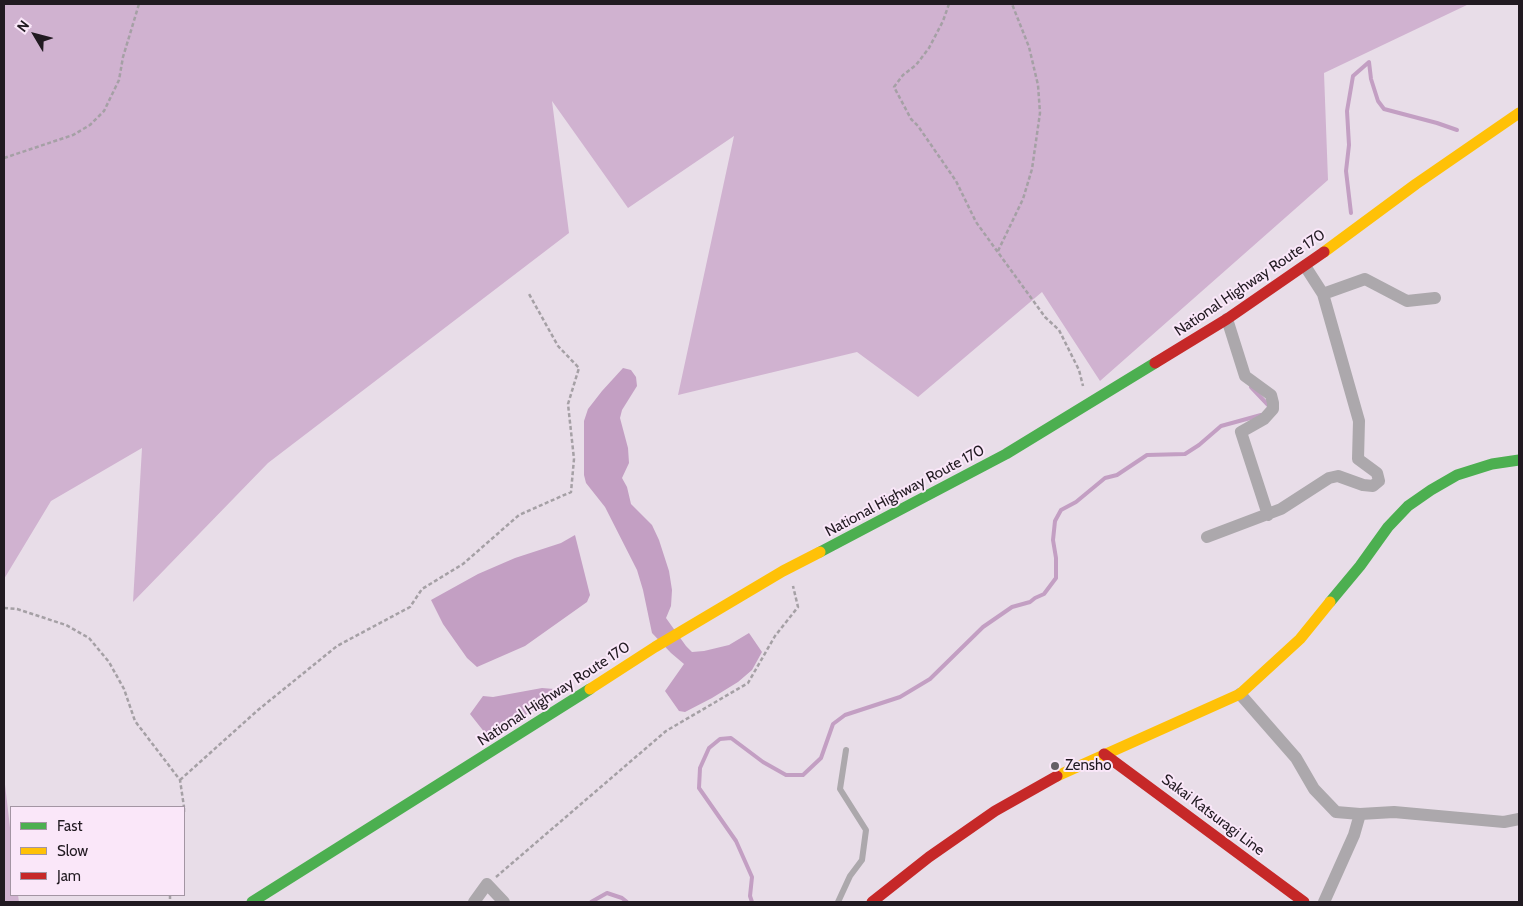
<!DOCTYPE html>
<style>
body{margin:0}
#map{position:relative;width:1523px;height:906px;overflow:hidden;background:#e8dde8;font-family:Cabin,sans-serif}
canvas{display:block}
.frame{position:absolute;inset:0;border:5px solid #211a21;pointer-events:none}
.legend{position:absolute;left:10px;top:806px;width:175px;height:90px;box-sizing:border-box;background:#fae7f9;border:1px solid #a395a3;margin:0;padding:6px 9px;list-style:none;font-size:15px;color:#211a21}
.legend li{display:flex;align-items:center;gap:10px;height:25px}
.legend b{width:25px;border:1px solid #a395a3}
.north{position:absolute;left:10px;top:10px;width:50px;height:50px;-webkit-text-stroke:4px #fae7f9;paint-order:stroke;rotate:307deg;font-size:14px;font-weight:700;line-height:20px;text-align:center;color:#211a21}
.north::after{content:'';display:block;margin:auto;width:18px;height:22px;background:#211a21;clip-path:polygon(50% 0,100% 100%,50% 72%,0 100%)}
</style>
<div id="map">
<canvas width="1523" height="906"></canvas>
<div class="frame"></div>
<ul class="legend">
<li><b style="height:6px;background:#4caf50"></b>Fast</li>
<li><b style="height:6px;background:#ffc107"></b>Slow</li>
<li><b style="height:6px;background:#c62828"></b>Jam</li>
</ul>
<div class="north">N</div>
</div>
<script>
const g = document.querySelector('canvas').getContext('2d');
g.lineJoin = 'round';
function fillPath(path, color) { g.fillStyle = color; g.fill(path, 'evenodd'); }
const toPath = rows => new Path2D(rows.map(r => 'M' + r).join(''));
function trace(path, color, width, dash) { g.strokeStyle = color; g.lineWidth = width; g.lineCap = dash ? 'butt' : 'round'; g.setLineDash(dash || []); g.stroke(path); }
function label(font, color, halo, rows, align = 'center') {
  g.font = font + ' Cabin,sans-serif'; g.lineWidth = 4; g.setLineDash([]); g.textBaseline = 'middle'; g.strokeStyle = halo; g.fillStyle = color; for (const [text, x, y, turn = 0] of rows) {
    g.save(); g.translate(x, y); g.rotate((+turn || 0) * Math.PI / 180); g.textAlign = isNaN(turn) ? turn : align; if (halo) g.strokeText(text, 0, 0); g.fillText(text, 0, 0); g.restore();
  }
}
const forest = toPath([
 [4,4,1469,4,1324,73,1328,180,1100,381,1042,292,918,397,857,352,678,395,734,136,628,208,552,101,569,233,268,463,133,602,142,448,51,501,4,579],
 [4,776,11,836,11,895,18,895,19,902,4,902]
]);
const water = toPath([
 [623,368,631,370,636,377,637,386,622,410,620,418,628,448,629,463,622,478,627,487,631,504,652,525,659,540,669,571,672,590,671,606,666,618,686,646,692,652,704,651,729,645,749,633,762,652,752,670,738,682,712,698,685,712,679,711,665,691,684,664,671,653,652,633,643,590,637,570,605,507,586,483,584,475,584,421,588,409,602,391],
 [575,535,590,595,587,602,525,646,477,667,467,658,443,624,431,600,478,574,515,558,561,543],
 [542,688,554,689,561,693,489,738,470,714,483,696,493,697]
]);
const stream = toPath([
 [1351,213,1346,171,1349,145,1347,111,1353,76,1369,62,1371,79,1378,101,1384,109,1437,123,1457,130],
 [1251,387,1269,406],
 [591,902,607,893,622,898,627,902],
 [752,902,750,896,752,877,736,841,699,788,700,768,709,748,720,739,731,738,763,762,786,775,803,775,821,758,833,724,845,715,900,697,930,679,983,627,1012,607,1030,602,1035,598,1044,594,1056,578,1056,558,1053,540,1055,521,1061,510,1076,502,1105,478,1117,475,1147,455,1185,454,1199,445,1221,426,1261,415]
]);
const path = toPath([
 [949,4,943,21,929,48,916,65,903,75,894,87,911,119,918,126,956,181,976,222,1045,317,1059,330,1079,370,1083,386],
 [4,158,73,135,90,125,104,111,119,80,123,57,139,4],
 [998,251,1023,199,1032,169,1040,113,1038,85,1029,47,1012,4],
 [4,608,17,609,66,625,89,638,109,662,124,689,135,721,180,780,184,807],
 [180,780,258,710,337,646,410,607,422,589,463,564,519,515,571,492,574,459,568,404,579,368,558,346,529,294],
 [184,808,184,813],
 [496,877,666,731,748,683,775,636,798,607,793,586],
 [170,895,170,902]
]);
const lane = toPath([
 [838,902,850,876,862,860,866,830,840,789,846,750]
]);
const street = toPath([
 [1323,294,1365,279,1407,301,1435,298],
 [1227,319,1245,376,1271,395,1273,403,1273,409,1264,419,1241,432,1268,515],
 [1207,537,1281,509,1329,478,1338,476,1363,485,1373,486,1379,481,1377,473,1358,459,1359,421,1323,294,1305,266],
 [1240,694,1296,758,1314,789,1336,812,1360,814,1394,812,1504,822,1519,819],
 [474,902,487,884,504,902],
 [1324,902,1354,835,1360,814]
]);
const fast = toPath([
 [820,552,1006,454,1155,363],
 [1330,602,1360,566,1388,527,1408,506,1431,490,1457,475,1492,464,1519,460],
 [252,902,590,689]
]);
const slow = toPath([
 [1324,252,1416,184,1519,113],
 [590,689,655,647,783,571,820,552],
 [1057,776,1240,694,1300,639,1330,602]
]);
const jam = toPath([
 [1155,363,1227,319,1324,252],
 [1104,754,1304,902],
 [872,902,929,857,995,811,1057,776]
]);
const markers = [
 [1055,766,5,"#675e67"]
];
const streetNames = [
 ["National Highway Route 170",1250,283,-34],
 ["National Highway Route 170",905,491,-28],
 ["National Highway Route 170",554,694,-33],
 ["Sakai Katsuragi Line",1213,815,37]
];
const poiNames = [
 ["Zensho",1065,766]
];
fillPath(forest, '#d0b2d0');
fillPath(water, '#c39fc3');
trace(stream, '#c39fc3', 4);
trace(path, '#a5a0a5', 2.5, [4, 2.5]);
trace(lane, '#aca8ac', 6);
trace(street, '#aca8ac', 12);
trace(fast, '#4caf50', 11);
trace(slow, '#ffc107', 11);
trace(jam, '#c62828', 11);
for (const [x, y, r, color] of markers) { const dot = new Path2D(); dot.arc(x, y, r, 0, 2 * Math.PI); g.fillStyle = color; g.fill(dot); trace(dot, '#fae7f9', 2); }
label('15px', '#211a21', '#fae7f9', streetNames);
label('15px', '#211a21', '#fae7f9', poiNames, 'left');
</script>
